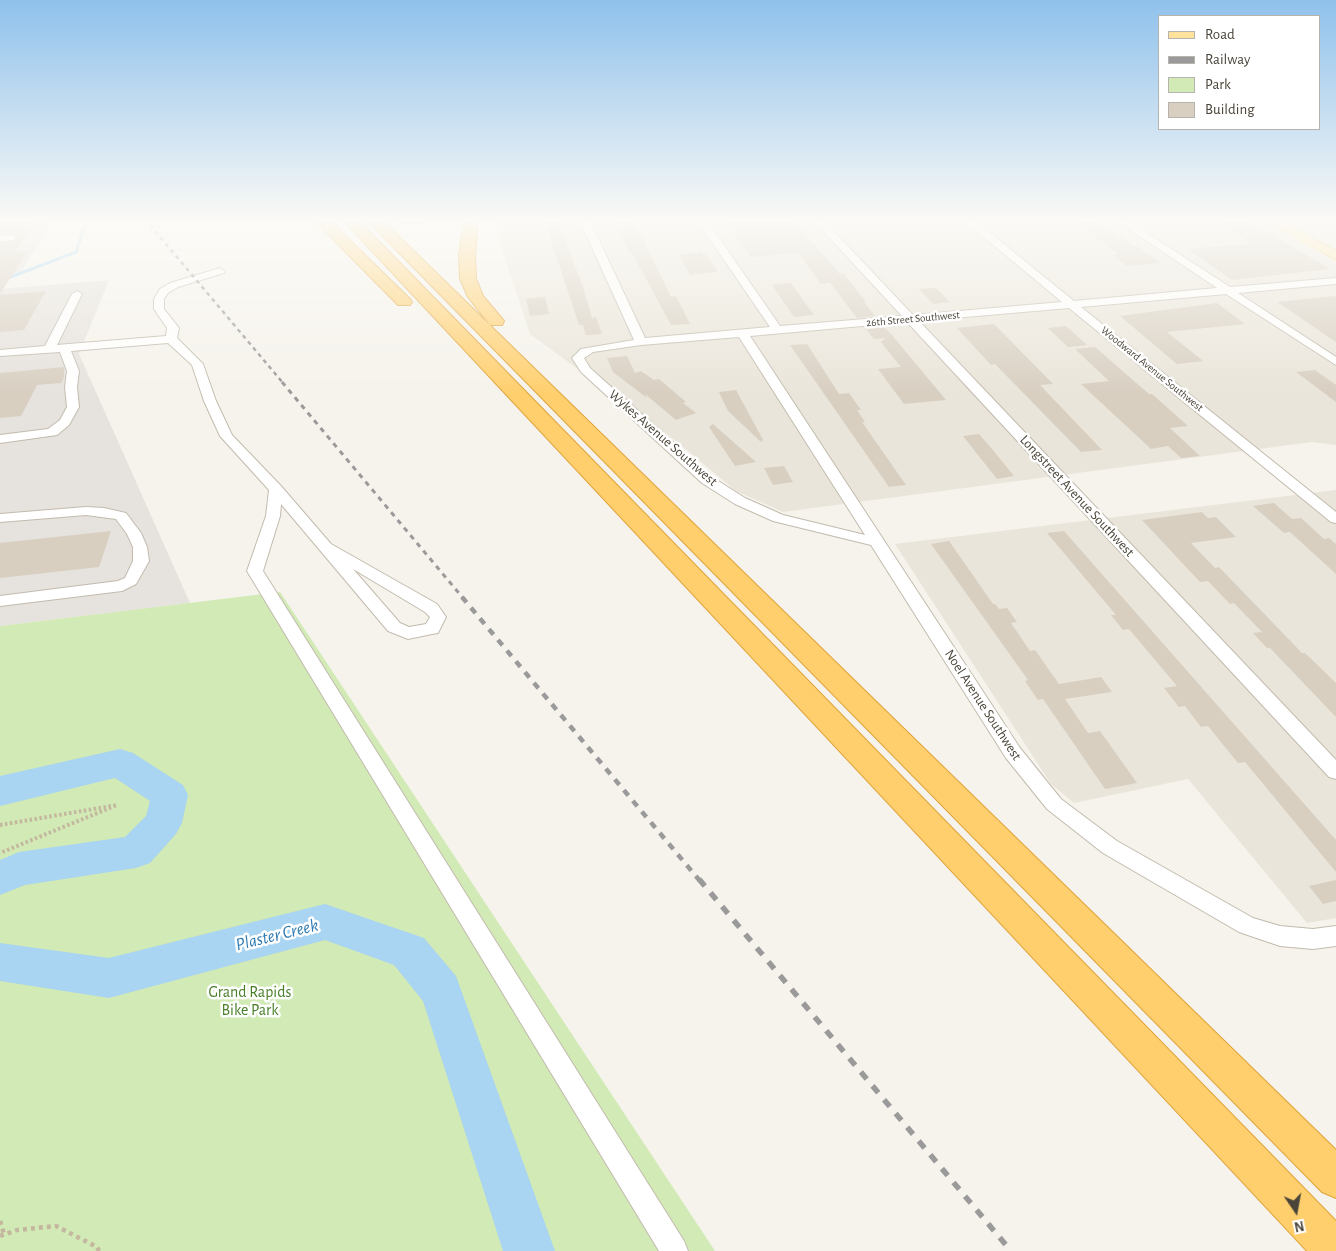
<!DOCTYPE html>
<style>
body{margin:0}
#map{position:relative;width:1336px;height:1251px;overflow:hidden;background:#f6f3ec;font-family:"Alegreya Sans",sans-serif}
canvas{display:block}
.legend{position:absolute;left:1158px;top:15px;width:162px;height:115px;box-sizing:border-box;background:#fff;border:1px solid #b7b4b0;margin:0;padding:6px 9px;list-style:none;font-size:15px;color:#4b4439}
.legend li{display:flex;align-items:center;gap:10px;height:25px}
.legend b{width:25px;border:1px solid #b7b4b0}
.north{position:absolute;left:1271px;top:1186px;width:50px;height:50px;-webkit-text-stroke:4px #fff;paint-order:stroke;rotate:168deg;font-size:14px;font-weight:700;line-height:20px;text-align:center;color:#4b4439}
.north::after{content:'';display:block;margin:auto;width:18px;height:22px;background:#4b4439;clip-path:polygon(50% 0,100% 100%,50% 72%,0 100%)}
</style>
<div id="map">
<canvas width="1336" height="1251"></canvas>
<ul class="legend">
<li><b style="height:6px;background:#ffe39c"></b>Road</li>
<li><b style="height:6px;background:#9a9a9a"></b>Railway</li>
<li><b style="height:14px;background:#d2eab5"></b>Park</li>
<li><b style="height:14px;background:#d8cfc1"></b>Building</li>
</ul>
<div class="north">N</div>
</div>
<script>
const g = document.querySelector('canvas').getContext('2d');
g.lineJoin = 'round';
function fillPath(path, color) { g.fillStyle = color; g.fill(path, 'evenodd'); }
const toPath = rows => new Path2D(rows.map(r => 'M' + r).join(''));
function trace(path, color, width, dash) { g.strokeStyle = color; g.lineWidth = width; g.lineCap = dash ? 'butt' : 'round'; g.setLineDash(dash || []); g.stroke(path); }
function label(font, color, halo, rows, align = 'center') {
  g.font = font + ' "Alegreya Sans",sans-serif'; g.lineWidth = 5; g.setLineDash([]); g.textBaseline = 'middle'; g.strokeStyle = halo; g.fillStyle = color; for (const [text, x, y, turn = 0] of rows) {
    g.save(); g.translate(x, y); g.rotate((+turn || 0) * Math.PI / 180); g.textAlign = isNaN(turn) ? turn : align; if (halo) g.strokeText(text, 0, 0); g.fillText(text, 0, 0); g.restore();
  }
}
const residential = toPath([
 [495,219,1259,219,1336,262,1336,445,1312,442,783,512,736,491,677,442,530,334,501,246],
 [1279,219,1336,219,1336,250],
 [1336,490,1336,918,1307,923,1188,779,1074,803,1051,784,895,544]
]);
const industrial = toPath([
 [0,219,54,219,21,272,0,279],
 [109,280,79,354,190,603,0,626,0,289]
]);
const green = toPath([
 [280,592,715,1251,0,1251,0,626]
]);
const stream = toPath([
 [0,281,76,252,87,219]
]);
const river = toPath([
 [120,749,133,753,183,785,188,795,182,823,176,834,150,863,136,868,25,885,0,895,0,860,19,852,125,837,146,816,150,801,115,778,0,806,0,776,120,749],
 [325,904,424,938,456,976,555,1251,503,1251,423,1001,394,965,325,940,109,998,0,981,0,943,109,958,325,904]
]);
const building = toPath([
 [0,219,37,219,14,252,28,251,0,294,0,244,17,240,16,234,0,234],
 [544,219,557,219,583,287,592,318,596,317,602,334,586,335,583,325,579,325],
 [614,219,633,219,671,297,676,296,690,324,671,325,632,253,630,253,622,238],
 [723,219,770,219,773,222,793,221,840,274,843,273,866,302,864,302,875,316,857,318,830,283,821,284,798,253,751,257],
 [1212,219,1239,219,1246,224,1252,223,1330,269,1232,280,1188,249,1252,244],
 [1097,221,1133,246,1137,246,1161,263,1127,266,1112,254,1118,254,1076,222],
 [702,252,703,255,706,254,718,272,690,275,679,255],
 [791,283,814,315,794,317,772,285],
 [936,288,950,302,933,304,919,289],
 [46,291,24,330,0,332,0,295],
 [1336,296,1336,342,1277,302],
 [545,297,549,314,530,316,526,299],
 [1217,303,1245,324,1167,332,1203,361,1177,364,1120,316],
 [994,324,1053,384,1040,385,1102,450,1081,452,995,364,991,365,957,328],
 [883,326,891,334,946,400,904,404,878,369,901,367,881,342,886,338,874,339,865,328],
 [1066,326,1087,345,1068,347,1048,328],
 [807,344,839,394,849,393,861,410,857,410,865,422,862,422,906,485,889,487,790,345],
 [1095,347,1149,394,1152,394,1188,426,1170,428,1200,456,1181,458,1168,446,1151,449,1081,384,1109,381,1075,349],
 [627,356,635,373,641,371,654,380,659,379,686,402,683,403,696,413,676,420,645,394,647,398,613,372,607,358],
 [64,367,64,377,61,383,37,385,21,416,0,418,0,373],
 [1315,370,1336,385,1336,402,1296,372],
 [736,390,763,440,761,442,728,411,719,392],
 [713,424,756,462,735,466,709,427],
 [979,434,992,449,1014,476,997,479,963,436],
 [784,466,793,482,773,485,764,468],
 [1274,503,1292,519,1301,518,1324,539,1329,538,1336,544,1336,574,1290,532,1284,533,1253,506],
 [1202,512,1208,518,1216,517,1236,537,1191,543,1215,568,1219,567,1302,653,1305,653,1336,683,1336,717,1270,648,1267,648,1253,633,1262,632,1234,603,1230,604,1208,581,1200,582,1142,520],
 [111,531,99,567,0,578,0,543],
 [1064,531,1336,840,1336,872,1245,762,1238,763,1208,726,1201,727,1185,706,1179,707,1164,688,1177,686,1129,629,1123,630,1111,615,1116,615,1047,533],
 [949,541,993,604,995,604,999,609,1007,608,1017,622,1011,623,1030,651,1035,650,1059,684,1101,677,1112,692,1065,699,1088,733,1100,731,1137,783,1105,789,1043,699,1038,700,1025,681,1028,680,931,544],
 [1336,880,1336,901,1323,904,1309,886]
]);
const pathFar1 = toPath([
 [0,825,117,805,0,853]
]);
const path = toPath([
 [0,1221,4,1234],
 [0,1236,17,1230,56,1226,97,1247,99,1251]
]);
const minor = toPath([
 [579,219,589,219,645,338,770,327,696,219,706,219,780,326,902,316,812,219,822,219,913,315,1062,302,962,219,973,219,1074,301,1217,288,1114,219,1125,219,1230,287,1336,278,1336,284,1238,293,1336,357,1336,365,1226,294,1081,307,1336,512,1336,523,1331,522,1069,308,919,321,1336,760,1336,779,1329,777,907,322,750,336,1020,748,1061,799,1117,841,1253,918,1280,926,1313,929,1336,926,1336,946,1313,949,1280,946,1239,932,1103,853,1047,809,1006,758,871,545,773,521,735,504,702,483,581,372,572,358,581,349,634,340,579,219],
 [739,337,865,535,783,515,745,498,712,477,590,368,584,358,593,352,641,345,739,337],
 [1269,219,1297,219,1292,222,1272,224,1269,223,1269,219],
 [12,235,15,236,15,240,0,242,0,236,12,235],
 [220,268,225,271,224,273,178,287,168,293,164,299,164,309,179,328,177,338,203,364,216,401,232,435,281,486,331,544,437,604,446,617,438,633,432,634,408,639,388,631,281,504,280,516,263,571,684,1241,688,1251,659,1251,247,571,266,516,269,490,220,436,204,401,192,365,168,343,71,351,79,371,77,387,79,407,69,425,57,435,0,443,0,435,48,429,60,420,67,407,65,387,67,371,60,352,0,356,0,350,45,346,72,294,77,291,82,294,57,345,166,336,167,328,154,309,154,299,160,289,170,283,220,268],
 [353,569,425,612,430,617,426,624,409,627,400,623,353,569],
 [86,507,104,508,126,513,141,533,147,547,149,561,136,584,122,591,0,606,0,596,118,581,125,578,133,561,133,547,127,534,116,519,86,515,0,522,0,514,86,507]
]);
const major = toPath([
 [1262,219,1277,219,1336,251,1336,260,1262,219]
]);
const highway = toPath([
 [313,219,328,219,410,299,412,302,410,305,398,305,313,219],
 [342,219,357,219,1336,1221,1336,1251,1307,1251,342,219],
 [366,219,381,219,1336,1150,1336,1198,1322,1192,366,219],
 [397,219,431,219,424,223,404,223,397,219],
 [464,219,478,219,475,255,476,279,483,296,504,321,502,325,490,325,468,297,460,279,459,255,464,219]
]);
const railFar3 = toPath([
 [145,219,283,383]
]);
const railFar2 = toPath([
 [282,382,463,598]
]);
const railFar1 = toPath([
 [462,597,700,881]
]);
const rail = toPath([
 [699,879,1011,1251]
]);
const farStreetnames = [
 ["26th Street Southwest",913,319,-5],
 ["Woodward Avenue Southwest",1152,369,39]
];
const streetNames = [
 ["Wykes Avenue Southwest",663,438,41],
 ["Longstreet Avenue Southwest",1077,496,47],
 ["Noel Avenue Southwest",983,705,57]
];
const nearParknames = [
 ["Grand Rapids",250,992],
 ["Bike Park",250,1010]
];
const nearWaternames = [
 ["Plaster Creek",277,935,-14]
];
fillPath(residential, '#eae5da');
fillPath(industrial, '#e6e2dd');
fillPath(green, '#d2eab5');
trace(stream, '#a9d4f2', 3);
fillPath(river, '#a9d4f2');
fillPath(building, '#d8cfc1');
trace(minor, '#c2bbae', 2);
trace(major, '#e6c16a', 2);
trace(highway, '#e0a43c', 2);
trace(pathFar1, '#c4b79f', 4, [2.5, 2.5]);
trace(path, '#c4b79f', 4.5, [4, 4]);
fillPath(minor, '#fff');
fillPath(major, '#ffe39c');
fillPath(highway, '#ffcf6e');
trace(railFar3, '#9a9a9a', 2.5, [4, 4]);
trace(railFar2, '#9a9a9a', 3, [5, 5]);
trace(railFar1, '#9a9a9a', 4.5, [7, 7]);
trace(rail, '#9a9a9a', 5.5, [9, 9]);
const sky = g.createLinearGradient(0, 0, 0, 394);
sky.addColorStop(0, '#8fc1ec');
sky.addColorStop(0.56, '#fbfaf6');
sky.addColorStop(1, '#fbfaf600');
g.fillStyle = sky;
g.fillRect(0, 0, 1336, 394);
label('11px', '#4b4439', '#fff', farStreetnames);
label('14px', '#4b4439', '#fff', streetNames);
label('16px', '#4a7f2a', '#fff', nearParknames);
label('italic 18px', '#2e7ab2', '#fff', nearWaternames);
</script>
